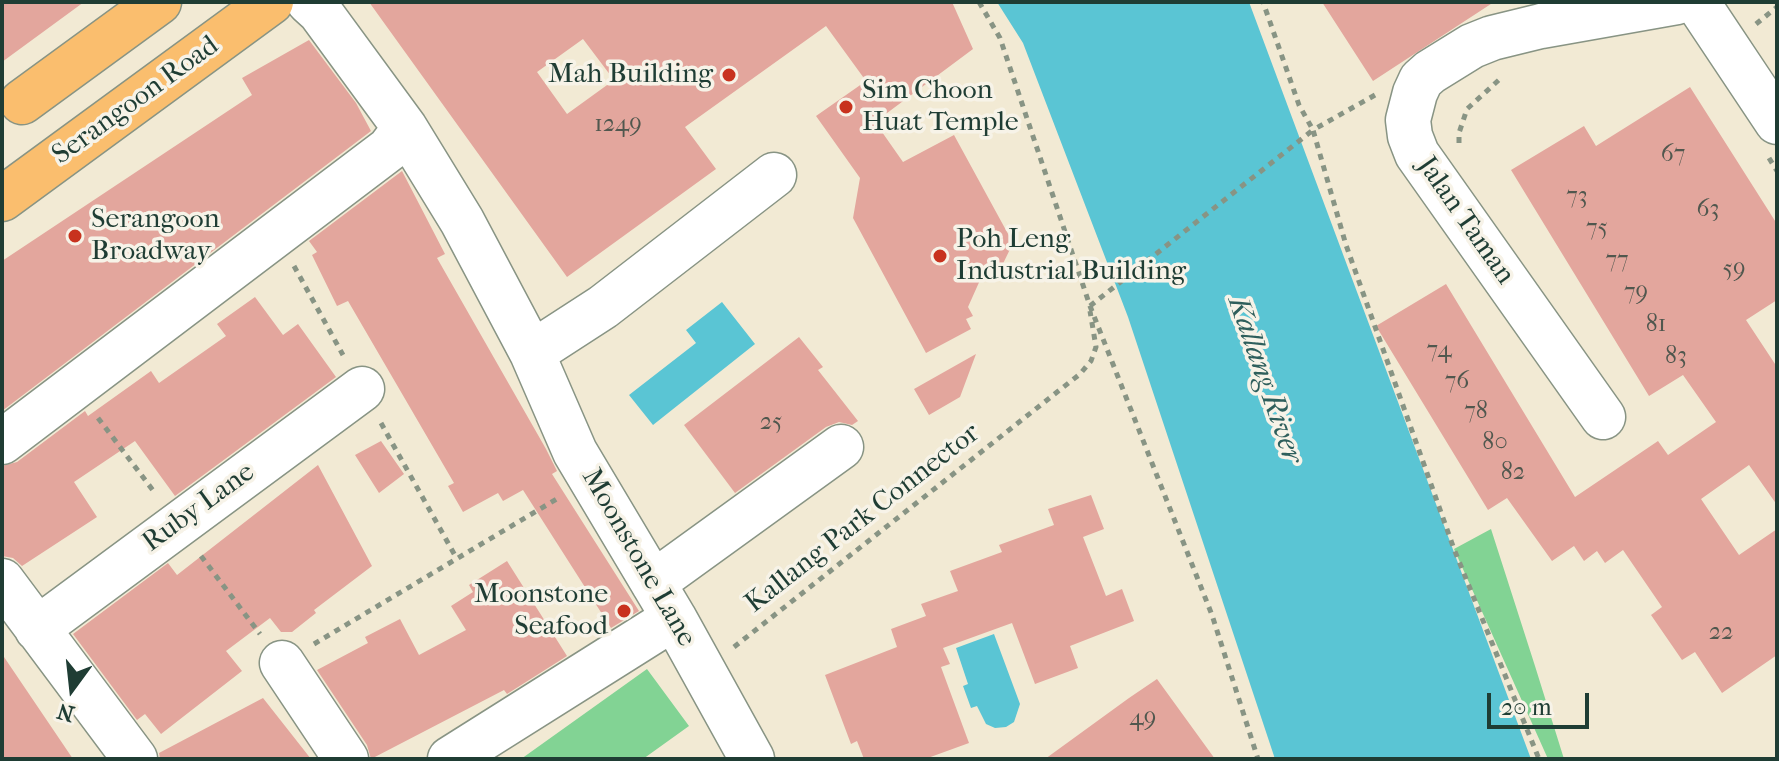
<!DOCTYPE html>
<style>
body{margin:0}
#map{position:relative;width:1779px;height:761px;overflow:hidden;background:#f2ead4;font-family:"IM FELL French Canon",serif}
canvas{display:block}
.frame{position:absolute;inset:0;border:4px solid #1f3d34;pointer-events:none}
.north{position:absolute;left:32px;top:649px;width:80px;height:80px;-webkit-text-stroke:6px #f7f3e8;paint-order:stroke;rotate:195deg;font-size:22px;font-weight:700;line-height:32px;text-align:center;color:#1f3d34}
.north::after{content:'';display:block;margin:auto;width:28px;height:36px;background:#1f3d34;clip-path:polygon(50% 0,100% 100%,50% 72%,0 100%)}
.scale{position:absolute;left:1487px;top:693px;width:102px;height:36px;box-sizing:border-box;border:4px solid #1f3d34;border-top:0;padding-left:10px;font-size:24px;line-height:28px;white-space:nowrap;color:#1f3d34;-webkit-text-stroke:6px #f7f3e8;paint-order:stroke}
</style>
<div id="map">
<canvas width="1779" height="761"></canvas>
<div class="frame"></div>
<div class="north">N</div>
<div class="scale">20 m</div>
</div>
<script>
const g = document.querySelector('canvas').getContext('2d');
g.lineJoin = 'round';
function fillPath(path, color) { g.fillStyle = color; g.fill(path, 'evenodd'); }
const toPath = rows => new Path2D(rows.map(r => 'M' + r).join(''));
function trace(path, color, width, dash) { g.strokeStyle = color; g.lineWidth = width; g.lineCap = dash ? 'butt' : 'round'; g.setLineDash(dash || []); g.stroke(path); }
function label(font, color, halo, rows, align = 'center') {
  g.font = font + ' "IM FELL French Canon",serif'; g.lineWidth = 7; g.setLineDash([]); g.textBaseline = 'middle'; g.strokeStyle = halo; g.fillStyle = color; for (const [text, x, y, turn = 0] of rows) {
    g.save(); g.translate(x, y); g.rotate((+turn || 0) * Math.PI / 180); g.textAlign = isNaN(turn) ? turn : align; if (halo) g.strokeText(text, 0, 0); g.fillText(text, 0, 0); g.restore();
  }
}
const green = toPath([
 [1491,529,1535,666,1564,759,1548,759,1454,549],
 [647,669,689,726,643,759,521,759]
]);
const water = toPath([
 [997,2,1249,2,1531,759,1275,759,1128,317,1023,43],
 [722,302,755,344,653,425,629,395,696,343,686,330],
 [994,634,1020,704,1014,722,1006,727,995,728,986,724,977,706,971,708,963,686,968,684,956,648]
]);
const building = toPath([
 [2,2,84,2,2,62],
 [369,2,952,2,973,49,875,122,903,162,954,135,1013,243,998,274,985,269,968,307,973,316,966,319,971,329,926,353,853,218,860,178,816,116,866,81,826,26,685,127,716,169,567,277],
 [583,39,614,80,567,114,537,72],
 [1322,2,1494,2,1373,81],
 [309,40,356,103,371,131,2,411,2,261,252,95,242,78],
 [1690,87,1777,224,1777,300,1746,320,1777,367,1777,505,1749,465,1701,499,1739,555,1777,529,1777,655,1722,693,1695,652,1682,660,1651,615,1662,607,1623,550,1605,563,1597,551,1584,561,1574,546,1552,561,1507,498,1488,510,1376,326,1446,284,1575,497,1658,441,1668,455,1716,422,1683,375,1649,396,1511,170,1584,126,1596,146],
 [402,171,445,254,437,258,546,449,557,471,552,474,639,611,611,628,523,490,503,501,498,493,463,512,448,486,454,483,348,301,337,306,312,255,317,252,309,241],
 [255,297,283,335,298,324,336,377,175,496,135,441,74,482,97,517,22,566,13,558,2,556,2,466,17,462,85,411,88,416,151,371,159,383,226,336,217,324],
 [799,337,823,367,818,370,858,421,852,425,839,422,826,427,735,493,684,425],
 [976,354,960,397,929,415,914,389],
 [381,441,404,474,379,493,355,455],
 [318,465,372,566,314,610,316,613,292,632,281,632,270,618,226,651,242,671,161,734,145,714,137,720,73,634,168,563,177,575],
 [1091,495,1104,529,1083,537,1106,596,1122,589,1134,621,1070,646,1078,668,1035,684,1012,623,943,648,950,664,941,667,969,743,925,759,864,759,857,741,851,744,825,675,897,647,891,629,926,616,921,604,958,591,950,571,1002,552,999,545,1054,525,1048,509],
 [507,561,567,656,507,694,504,690,371,759,367,745,317,670,368,643,365,637,400,619,419,655,466,630,451,606,473,592,469,585],
 [2,654,73,759,2,759],
 [1157,679,1215,759,1045,759,1129,698],
 [263,698,311,759,160,759,159,753]
]);
const path = toPath([
 [979,2,1000,38,1090,306,1212,615,1258,759],
 [1756,24,1777,7],
 [1375,95,1313,130,1346,245,1454,549,1539,759],
 [1459,143,1459,133,1467,109,1501,78],
 [1769,158,1777,171],
 [294,266,343,355],
 [1090,306,1313,130,1299,105,1263,2],
 [98,418,155,493],
 [381,423,457,559],
 [201,556,260,634],
 [314,644,560,497],
 [734,647,1080,374,1091,361,1096,347,1090,311]
]);
const minor = toPath([
 [309,2,320,12,405,128,462,221,532,353,575,452,674,618,752,759],
 [1697,2,1777,122],
 [532,353,603,307,774,175],
 [1603,417,1417,154,1410,136,1408,120,1415,93,1421,80,1430,72,1472,46,1492,38,1541,26,1677,2],
 [2,442,389,149,405,128],
 [2,581,135,759],
 [653,583,841,447],
 [37,629,362,389],
 [282,663,346,759],
 [450,759,674,618]
]);
const major = toPath([
 [22,102,159,2],
 [2,199,271,2]
]);
const markers = [
 [729,75,8,"#c8321e"],
 [846,107,8,"#c8321e"],
 [75,236,8,"#c8321e"],
 [940,256,8,"#c8321e"],
 [624,611,8,"#c8321e"]
];
const numberNames = [
 ["1249",618,125],
 ["67",1673,155],
 ["73",1577,197],
 ["63",1708,210],
 ["75",1597,229],
 ["77",1617,261],
 ["59",1734,270],
 ["79",1636,293],
 ["81",1656,325],
 ["74",1439,351],
 ["83",1676,357],
 ["76",1457,382],
 ["78",1476,412],
 ["25",771,423],
 ["80",1495,443],
 ["82",1513,473],
 ["22",1721,633],
 ["49",1143,719]
];
const poiNames = [
 ["Mah Building",713,75,"right"],
 ["Sim Choon",862,91],
 ["Huat Temple",862,123],
 ["Serangoon",91,220],
 ["Broadway",91,252],
 ["Poh Leng",956,240],
 ["Industrial Building",956,272],
 ["Moonstone",608,595,"right"],
 ["Seafood",608,627,"right"]
];
const streetNames = [
 ["Serangoon Road",136,101,-36],
 ["Jalan Taman",1465,221,55],
 ["Ruby Lane",199,508,-36],
 ["Kallang Park Connector",863,519,-38],
 ["Moonstone Lane",638,558,60]
];
const waterNames = [
 ["Kallang River",1264,380,71]
];
fillPath(green, '#82d394');
fillPath(water, '#5ac5d4');
fillPath(building, '#e3a69d');
trace(minor, '#889484', 47);
trace(major, '#889484', 47);
trace(path, '#889484', 5, [6, 6]);
trace(minor, '#fff', 44);
trace(major, '#fabe6e', 44);
for (const [x, y, r, color] of markers) { const dot = new Path2D(); dot.arc(x, y, r, 0, 2 * Math.PI); g.fillStyle = color; g.fill(dot); trace(dot, '#f7f3e8', 3); }
label('24px', '#50574e', null, numberNames);
label('28px', '#1f3d34', '#f7f3e8', poiNames, 'left');
label('28px', '#1f3d34', '#f7f3e8', streetNames);
label('italic 30px', '#2e5f5c', '#f7f3e8', waterNames);
</script>
